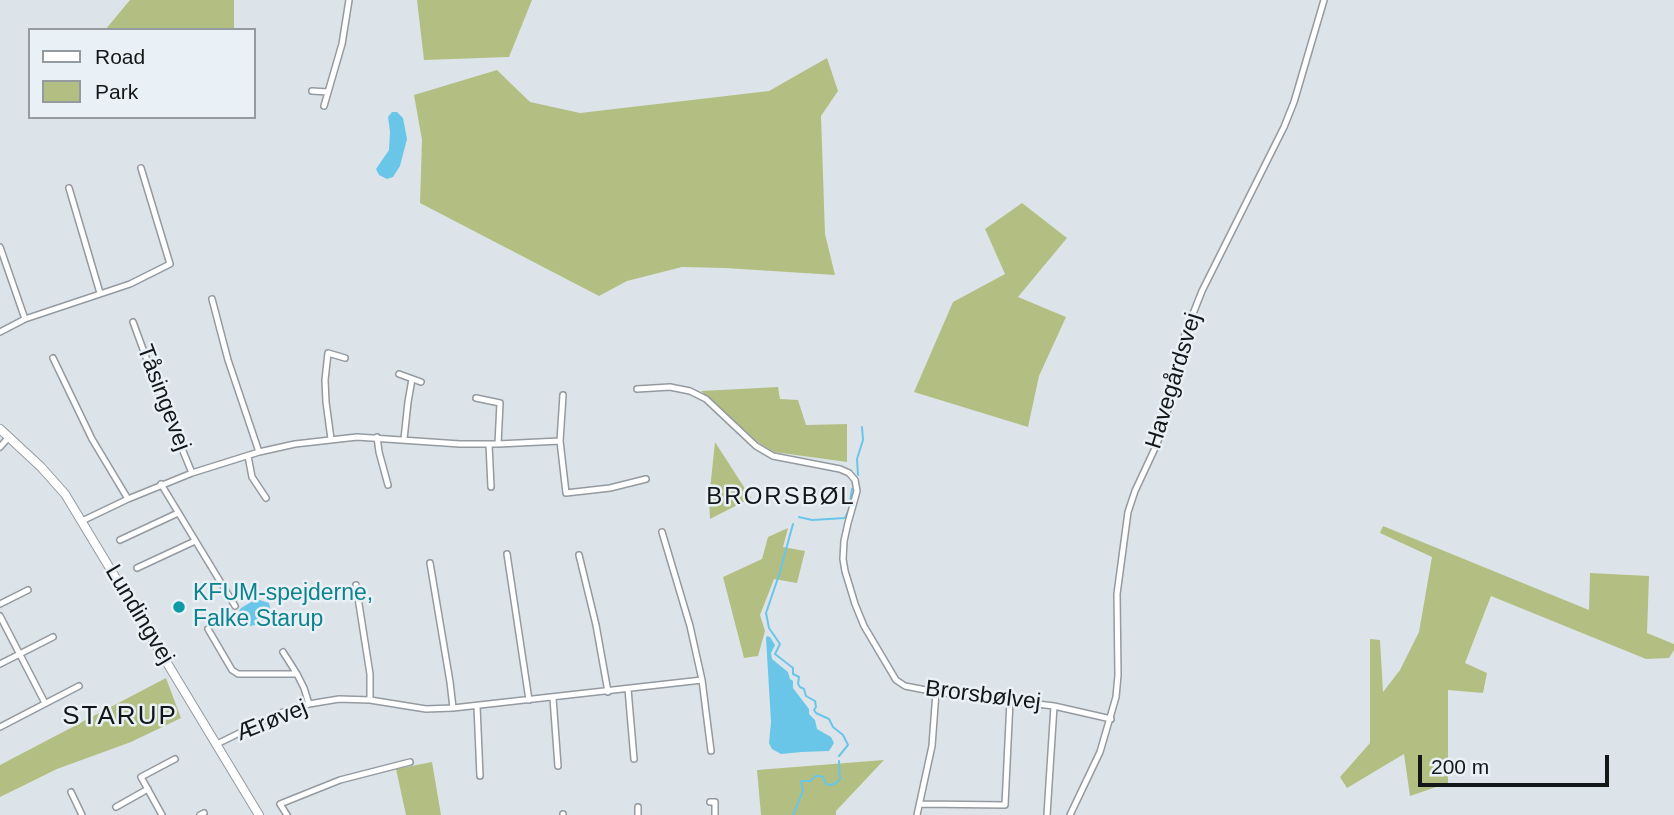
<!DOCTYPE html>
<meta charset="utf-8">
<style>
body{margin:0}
#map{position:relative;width:1674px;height:815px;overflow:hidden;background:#dde4e9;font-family:Arial,sans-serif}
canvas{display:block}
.legend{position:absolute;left:28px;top:28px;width:228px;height:91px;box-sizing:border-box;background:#eaf1f6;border:2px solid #949a9d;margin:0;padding:9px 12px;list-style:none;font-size:21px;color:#141718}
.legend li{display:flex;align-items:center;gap:14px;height:35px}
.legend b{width:35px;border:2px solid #949a9d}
.scale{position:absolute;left:1418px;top:755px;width:191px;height:32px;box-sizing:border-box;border:4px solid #141718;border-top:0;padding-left:9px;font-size:21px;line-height:24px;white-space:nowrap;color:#141718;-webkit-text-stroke:5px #eaf1f6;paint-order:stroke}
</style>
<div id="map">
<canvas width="1674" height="815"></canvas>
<ul class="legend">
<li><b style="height:9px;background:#fff"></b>Road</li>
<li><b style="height:19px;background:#b3bf82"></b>Park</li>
</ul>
<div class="scale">200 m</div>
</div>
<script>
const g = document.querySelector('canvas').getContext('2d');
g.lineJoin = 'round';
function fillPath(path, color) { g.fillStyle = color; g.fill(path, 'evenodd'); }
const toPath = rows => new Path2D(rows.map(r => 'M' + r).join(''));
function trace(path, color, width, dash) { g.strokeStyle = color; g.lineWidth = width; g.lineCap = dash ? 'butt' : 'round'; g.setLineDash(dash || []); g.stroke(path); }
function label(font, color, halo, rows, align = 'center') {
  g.font = font + ' Arial,sans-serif'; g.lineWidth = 5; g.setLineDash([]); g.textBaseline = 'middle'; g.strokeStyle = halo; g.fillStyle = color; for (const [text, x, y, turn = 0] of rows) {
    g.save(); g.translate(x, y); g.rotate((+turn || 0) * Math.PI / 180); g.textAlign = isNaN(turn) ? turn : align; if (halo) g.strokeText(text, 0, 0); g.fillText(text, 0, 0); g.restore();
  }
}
const green = toPath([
 [130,0,234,0,234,30,105,30],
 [417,0,532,0,509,57,424,60],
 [827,58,838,91,821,116,825,234,835,275,725,268,682,267,627,281,599,296,420,203,422,140,414,95,497,70,530,102,580,113,769,91],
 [1022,203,1067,238,1018,297,1066,317,1039,376,1028,427,914,392,953,302,1005,274,985,229],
 [778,387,780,399,798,400,806,425,847,424,847,462,774,452,759,443,701,391],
 [715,442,751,498,710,519,709,499],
 [1383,526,1589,610,1590,573,1649,576,1647,633,1674,644,1674,650,1669,658,1646,659,1491,596,1465,663,1487,673,1483,693,1448,690,1448,783,1410,796,1404,754,1347,788,1340,777,1370,743,1370,639,1380,640,1383,692,1400,670,1419,632,1432,557,1380,533],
 [788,528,783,547,805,551,797,583,774,579,760,615,765,631,758,656,744,658,723,577,762,559,768,537],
 [166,678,181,718,131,742,57,769,0,797,0,765],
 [884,760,836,811,836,815,761,815,757,770],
 [432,762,441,815,406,815,396,769]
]);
const water = toPath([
 [392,112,397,112,403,118,407,139,400,166,393,177,387,179,379,175,376,169,389,150,390,132,388,117],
 [256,599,269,603,271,612,265,619,255,625,250,626,240,623,238,613,241,608],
 [767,636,770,637,775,645,771,653,772,659,788,672,790,679,793,681,793,688,809,709,809,714,815,720,817,729,831,737,834,743,829,751,802,752,781,754,772,749,769,743,771,722,766,638]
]);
const stream = toPath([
 [858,475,857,459,863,440,862,427],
 [799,517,812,520,845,518,849,509,852,489],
 [793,524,779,575,766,613,769,628,780,644,775,654,793,668,793,674,799,677,798,684,800,687,804,689,806,696,815,701,816,707,814,710,816,713,829,719,833,727,843,735,848,745,839,756],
 [793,815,803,791,801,781,811,781,815,776,820,776,823,777,826,784,831,785,836,783,840,779,839,761]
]);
const street = toPath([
 [312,91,328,92],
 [324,106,342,44,349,0],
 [69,188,100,293],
 [0,247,25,319],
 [212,299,228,360,259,452],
 [133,322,158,390,192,473],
 [0,332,25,319,130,284,170,264,141,168],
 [53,358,92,439,128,499],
 [399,374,421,382],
 [637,389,670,387,690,391,706,399,756,446,773,456,840,469,849,473,855,480,857,491,848,523,844,541,843,559,845,571,855,604,864,626,896,680,905,686,936,692,1054,706,1111,719],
 [563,395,560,441,566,493,610,488,646,479],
 [476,398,500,403,498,444],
 [377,437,379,452,388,485],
 [331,439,326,402,325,380,328,353,345,358],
 [404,439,408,402,412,379],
 [489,444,491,487],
 [0,447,9,437],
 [248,456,252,477,266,498],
 [161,484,235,606],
 [82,521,128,499,192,473,259,452,295,444,357,437,460,444,498,444,560,441],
 [662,532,690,626,702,680,711,751],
 [120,540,178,513],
 [507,554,529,700],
 [579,555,596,625,608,692],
 [430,563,450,682,453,708],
 [137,568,195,541],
 [356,585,370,674,370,700],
 [0,604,28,590],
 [0,616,45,703],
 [208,629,232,670,238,674,297,674],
 [283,652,297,674,304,688,309,704],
 [0,664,53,637],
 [628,689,634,759],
 [553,698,558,766],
 [477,706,480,776],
 [0,727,79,686],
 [217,744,280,713,309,704,339,699,370,700,426,709,453,708,702,680],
 [71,792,82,815],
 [710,802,715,802,715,815],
 [921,804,1005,805,1010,701],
 [116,807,148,789],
 [638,807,638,815],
 [563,814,563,815],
 [162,815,141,777,175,759],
 [200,815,204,813],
 [287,815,280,804,340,780,410,762],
 [917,815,932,746,936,692],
 [1047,815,1054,706],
 [1070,815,1100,752,1116,697,1118,675,1117,594,1128,512,1135,491,1156,446,1165,422,1185,334,1202,291,1284,127,1294,102,1324,0]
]);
const secondary = toPath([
 [0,429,41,467,65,494,259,815]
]);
const markers = [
 [179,607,7,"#0f9aa8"]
];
const streetNames = [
 ["Havegårdsvej",1174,381,-73],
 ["Tåsingevej",163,398,69],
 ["Lundingvej",139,615,59],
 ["Brorsbølvej",983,696,7],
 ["Ærøvej",272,721,-22]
];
const cultureNames = [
 ["KFUM-spejderne,",193,594],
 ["Falke Starup",193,620]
];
const neighbourhoodNames = [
 ["BRORSBØL",781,497]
];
const quarterNames = [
 ["STARUP",120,717]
];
fillPath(green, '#b3bf82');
fillPath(water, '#6ac6e8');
trace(stream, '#6ac6e8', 2);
trace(street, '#949a9f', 8);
trace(secondary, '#949a9f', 10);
trace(street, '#fff', 5);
trace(secondary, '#fff', 8);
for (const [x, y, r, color] of markers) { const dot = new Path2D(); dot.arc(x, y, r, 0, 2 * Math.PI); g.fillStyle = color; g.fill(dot); trace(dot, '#eaf1f6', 2.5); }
label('23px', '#141718', '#eaf1f6', streetNames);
label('23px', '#0d838f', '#eaf1f6', cultureNames, 'left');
g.letterSpacing = '2px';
label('24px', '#141718', '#eaf1f6', neighbourhoodNames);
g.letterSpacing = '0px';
g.letterSpacing = '2px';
label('26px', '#141718', '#eaf1f6', quarterNames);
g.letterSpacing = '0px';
</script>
